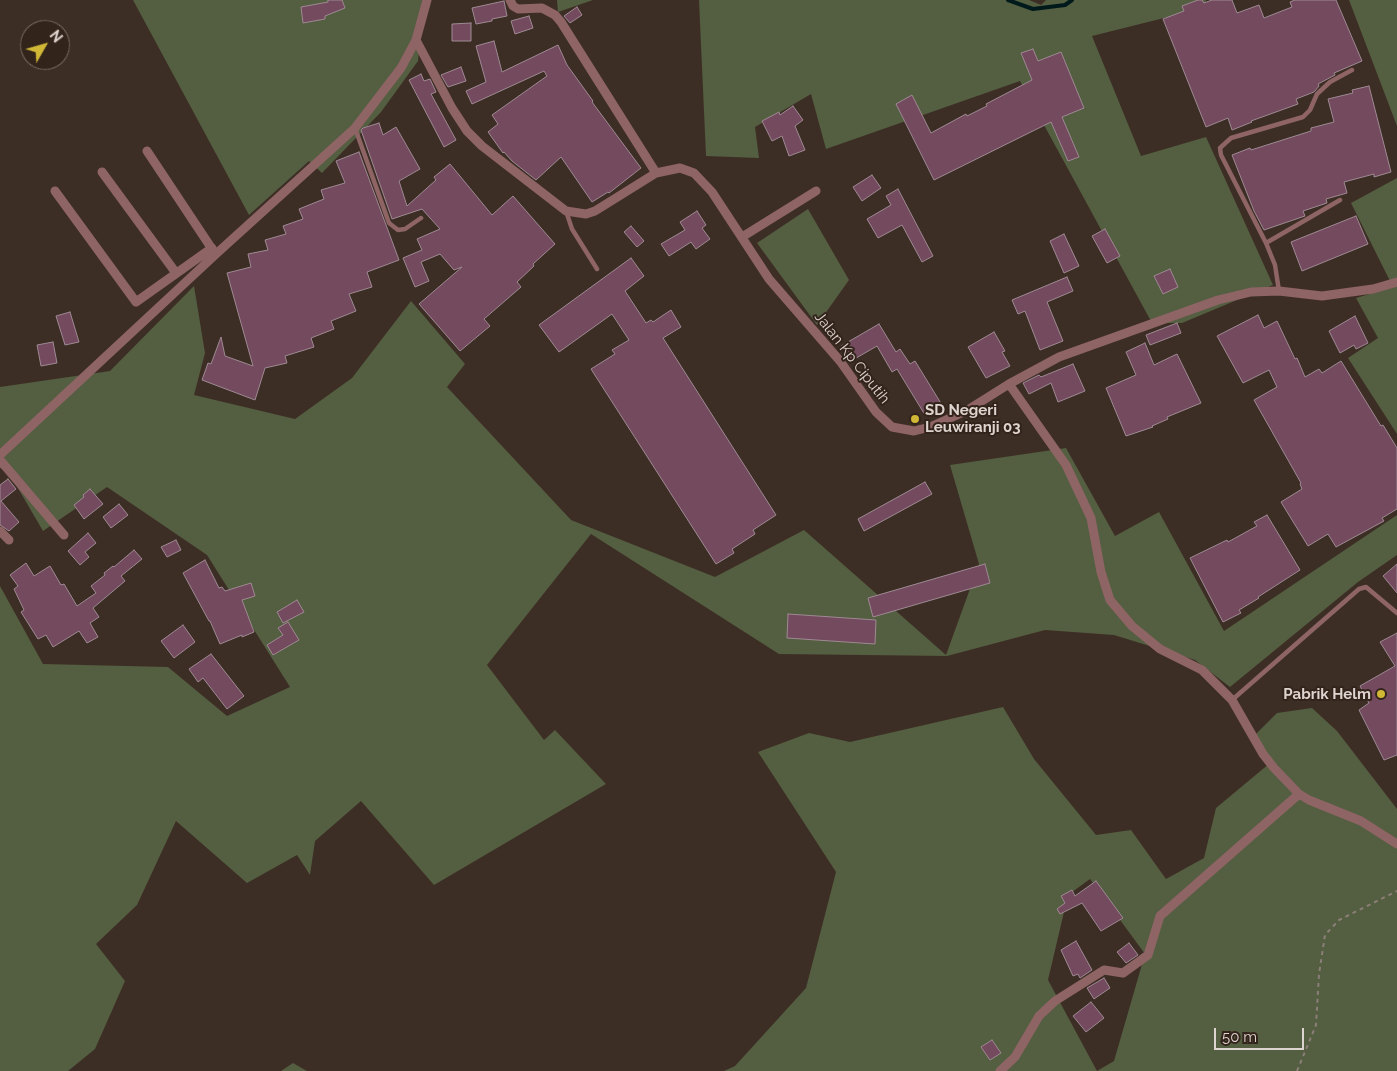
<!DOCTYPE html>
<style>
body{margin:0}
#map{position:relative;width:1397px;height:1071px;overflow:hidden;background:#3d2e25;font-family:Raleway,sans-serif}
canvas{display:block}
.north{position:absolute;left:20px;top:20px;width:50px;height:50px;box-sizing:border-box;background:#33241b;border:1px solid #776a63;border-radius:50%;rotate:52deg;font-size:14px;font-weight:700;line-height:20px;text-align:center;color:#ded4cf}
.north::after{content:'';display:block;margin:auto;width:18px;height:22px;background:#d1b736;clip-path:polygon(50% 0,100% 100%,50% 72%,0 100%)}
.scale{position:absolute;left:1214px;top:1028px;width:90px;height:22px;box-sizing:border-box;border:2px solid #ded4cf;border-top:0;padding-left:6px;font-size:15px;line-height:18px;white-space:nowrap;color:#ded4cf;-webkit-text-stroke:4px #33241b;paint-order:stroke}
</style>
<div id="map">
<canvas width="1397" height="1071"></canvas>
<div class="north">N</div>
<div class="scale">50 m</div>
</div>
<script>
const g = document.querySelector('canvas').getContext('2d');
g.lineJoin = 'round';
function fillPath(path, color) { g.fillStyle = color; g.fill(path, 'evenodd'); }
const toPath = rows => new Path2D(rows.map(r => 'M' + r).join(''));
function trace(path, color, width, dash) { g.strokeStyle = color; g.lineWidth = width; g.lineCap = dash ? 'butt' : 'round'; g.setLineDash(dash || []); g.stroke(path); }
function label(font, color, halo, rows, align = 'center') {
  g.font = font + ' Raleway,sans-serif'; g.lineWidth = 4; g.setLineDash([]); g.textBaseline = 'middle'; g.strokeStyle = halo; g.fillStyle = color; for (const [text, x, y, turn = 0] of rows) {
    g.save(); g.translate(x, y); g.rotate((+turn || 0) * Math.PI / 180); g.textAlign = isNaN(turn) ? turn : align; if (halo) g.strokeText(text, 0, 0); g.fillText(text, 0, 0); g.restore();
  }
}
const green = toPath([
 [133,0,424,0,418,61,381,112,322,173,309,161,249,215],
 [557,0,593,0,558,12],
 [699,0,1029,0,1041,5,1046,0,1206,0,1204,8,1092,36,1141,156,1206,137,1273,285,1182,323,1152,323,1020,81,826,149,811,94,755,127,759,158,706,156],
 [1349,0,1397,0,1397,126],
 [1397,178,1397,434,1348,358,1378,338,1356,298,1393,287,1351,203],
 [808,209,849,280,817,325,757,243],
 [194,286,205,353,194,395,295,419,352,378,411,301,465,364,447,387,571,520,715,577,804,530,946,655,979,564,950,465,1066,448,1115,536,1159,512,1224,631,1397,515,1397,555,1358,582,1230,687,1195,660,1114,635,1045,630,947,656,779,654,591,534,487,665,544,740,555,730,606,784,434,885,361,801,315,841,310,875,297,855,247,883,176,821,137,905,96,944,125,981,95,1049,68,1071,0,1071,0,586,43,664,168,667,227,716,290,687,207,555,107,487,43,531,8,471,0,468,0,387,110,371],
 [1003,707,1034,759,1096,835,1131,830,1166,879,1204,858,1216,808,1270,763,1253,737,1277,713,1312,708,1337,731,1397,809,1397,1071,724,1071,735,1066,806,988,836,872,758,752,809,733,850,742],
 [1090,879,1145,954,1114,1061,1097,1071,1048,980,1068,895],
 [293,1063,307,1071,281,1071]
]);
const stream = toPath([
 [1008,0,1033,9,1065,5,1072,0]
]);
const building = toPath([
 [328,0,342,0,345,8,325,16,325,19,303,23,301,7,328,2,328,0],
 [1198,0,1202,0,1204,3,1212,0,1232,0,1237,13,1259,5,1264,18,1292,7,1290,2,1295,0,1336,0,1362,61,1334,73,1335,75,1318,84,1319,86,1314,92,1296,99,1298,104,1251,121,1252,122,1232,130,1228,118,1206,127,1163,19,1184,11,1182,6,1198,0],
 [504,1,507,16,492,19,492,21,476,24,472,8,504,1],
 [577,7,582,15,570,23,564,16,577,7],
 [529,16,533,28,515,34,511,21,529,16],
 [471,23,471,41,452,41,452,24,471,23],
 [494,41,502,72,558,45,567,65,593,101,592,102,641,168,609,193,608,192,592,202,561,157,536,180,512,161,504,152,503,153,488,132,498,124,492,115,547,76,544,71,472,104,466,91,486,82,476,46,494,41],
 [1033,49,1038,61,1061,52,1084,108,1062,117,1079,157,1068,161,1051,122,934,180,896,104,912,95,931,133,966,114,967,116,987,106,986,104,1032,80,1021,53,1033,49],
 [461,67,466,81,448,87,441,75,461,67],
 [421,74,424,81,430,79,436,92,431,94,456,140,444,147,409,80,421,74],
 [1369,86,1391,172,1374,177,1374,174,1344,182,1347,193,1326,199,1327,203,1303,211,1305,216,1302,217,1264,230,1254,211,1232,155,1250,148,1251,150,1311,131,1311,128,1334,122,1328,99,1353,93,1352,90,1369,86],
 [793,106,803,120,795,126,805,150,789,156,782,136,772,141,762,121,779,112,780,115,793,106],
 [379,123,383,135,396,127,420,169,399,181,407,206,436,180,434,177,450,164,492,215,513,196,555,244,533,264,534,266,517,282,521,287,484,319,490,326,460,351,419,304,462,267,454,270,440,254,421,262,429,281,415,287,403,258,422,250,417,239,440,229,422,209,392,219,361,130,363,128,379,123],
 [359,152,399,260,367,272,372,287,349,294,356,311,331,321,334,329,311,338,314,347,285,356,287,363,265,368,255,400,202,380,208,363,211,364,221,337,225,356,253,366,227,273,251,267,248,254,268,250,265,240,286,234,283,226,303,219,299,209,324,199,321,190,345,183,336,161,359,152],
 [872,175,881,188,862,201,853,187,872,175],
 [898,189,933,256,922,262,902,225,878,238,867,219,891,205,886,196,898,189],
 [697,211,706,225,702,228,710,239,696,249,691,242,669,256,661,244,685,230,680,222,697,211],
 [1356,216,1368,244,1302,271,1291,242,1356,216],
 [631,226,644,241,637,247,624,232,631,226],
 [1105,229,1120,256,1107,263,1092,236,1105,229],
 [1064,234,1079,266,1064,273,1050,241,1064,234],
 [631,258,644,276,625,291,646,323,651,320,653,322,671,310,681,327,663,338,776,515,753,530,755,534,732,549,734,553,716,564,591,369,615,354,612,350,629,340,612,314,559,352,539,325,631,258],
 [1170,269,1178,287,1163,294,1154,276,1170,269],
 [1067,277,1073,291,1047,302,1063,341,1040,350,1025,311,1018,314,1012,300,1067,277],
 [70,312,79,342,65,345,56,316,70,312],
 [1258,315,1264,328,1277,321,1295,359,1297,358,1305,377,1319,369,1322,373,1341,361,1381,426,1383,425,1397,448,1397,509,1382,518,1384,521,1336,547,1328,534,1308,546,1281,502,1302,489,1300,484,1301,483,1254,400,1277,387,1269,370,1243,383,1217,336,1258,315],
 [1355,316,1368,343,1356,349,1354,345,1340,353,1329,331,1355,316],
 [1177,323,1181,333,1150,345,1146,335,1177,323],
 [879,324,896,352,900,349,910,364,915,361,942,405,925,415,897,369,892,372,877,346,851,361,841,346,879,324],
 [994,332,1005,351,1002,352,1010,366,986,378,968,347,994,332],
 [53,342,57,363,41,366,37,345,53,342],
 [1145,343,1154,365,1177,354,1201,403,1167,417,1168,419,1152,426,1153,427,1126,436,1106,388,1136,375,1126,352,1145,343],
 [1073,364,1085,391,1058,402,1051,383,1029,394,1023,383,1039,375,1041,377,1073,364],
 [8,479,16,489,1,501,19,522,9,531,0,525,0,485,8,479],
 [925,482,932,494,864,531,858,519,925,482],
 [90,489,103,504,84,519,74,505,84,497,83,495,90,489],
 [119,504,128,515,111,528,103,517,119,504],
 [1267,515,1300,570,1258,597,1259,598,1239,610,1241,613,1223,622,1190,558,1227,540,1228,542,1257,526,1254,522,1267,515],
 [88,533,96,543,85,552,89,557,80,565,68,551,88,533],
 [176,540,181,550,167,557,161,547,176,540],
 [134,550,142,559,121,576,125,581,93,608,99,617,90,623,98,637,87,643,79,631,53,647,46,635,38,639,21,612,24,610,14,589,18,586,10,575,26,563,34,576,50,566,61,585,64,584,77,606,96,593,91,586,105,575,104,573,113,566,114,567,134,550],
 [205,560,219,588,222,587,225,591,251,583,255,596,242,600,254,632,242,637,242,635,220,644,210,621,209,621,183,573,205,560],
 [985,564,990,583,873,617,868,598,985,564],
 [1397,564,1397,593,1383,576,1397,564],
 [297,600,304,612,283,623,277,612,297,600],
 [788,614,876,620,875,644,787,638,788,614],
 [288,622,299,640,273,655,267,645,283,635,278,628,288,622],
 [183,625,195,642,174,658,161,641,183,625],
 [1397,633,1397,755,1384,760,1359,710,1369,703,1360,686,1395,666,1380,642,1397,633],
 [211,654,244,696,227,709,203,678,198,682,189,669,211,654],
 [1096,881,1123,918,1101,931,1082,903,1060,914,1057,909,1065,903,1061,896,1072,890,1075,896,1096,881],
 [1076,941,1092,970,1080,978,1078,974,1073,976,1061,950,1076,941],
 [1129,943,1138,955,1126,963,1117,952,1129,943],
 [1104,978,1110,988,1094,999,1087,988,1104,978],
 [1091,1002,1104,1018,1086,1032,1073,1016,1091,1002],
 [992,1040,1001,1053,990,1060,981,1047,992,1040]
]);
const path = toPath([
 [1297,1071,1316,1025,1319,974,1325,935,1339,920,1397,891]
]);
const service = toPath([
 [355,128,389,223,398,230,405,229,421,218],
 [566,211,572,229,597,269],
 [1266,243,1340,200],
 [1279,291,1275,265,1266,243,1221,155,1220,148,1231,138,1303,117,1310,110,1317,94,1330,82,1352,70],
 [1232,700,1359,589,1366,587,1397,613]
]);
const minor = toPath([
 [510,0,513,6,518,9,542,8,555,15,561,22,656,173],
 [416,40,452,108,467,131,482,146,566,211,586,214,595,211,656,173,680,168,694,173,712,192,769,279,840,361,876,412,892,427,914,431,930,427,966,411,1009,384,1059,357,1218,300,1251,292,1279,291,1322,296,1373,289,1397,282],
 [147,151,214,252],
 [102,172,176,273],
 [55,191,136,302,212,248],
 [742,237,816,191],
 [1009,384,1066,465,1091,518,1101,572,1110,600,1132,626,1160,649,1202,670,1232,700,1263,754,1274,768,1299,794,1309,800,1361,821,1397,844],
 [0,455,216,254,355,128,401,68,416,40,427,0],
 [0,460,64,535],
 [0,531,9,540],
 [1000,1071,1015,1057,1039,1016,1055,1001,1104,970,1123,973,1148,955,1160,916,1299,794]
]);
const markers = [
 [915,419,5,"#d1b736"],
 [1381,694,5,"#d1b736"]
];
const streetNames = [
 ["Jalan Kp Ciputih",852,358,52]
];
const poiNames = [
 ["SD Negeri",925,410],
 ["Leuwiranji 03",925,427],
 ["Pabrik Helm",1371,694,"right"]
];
fillPath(green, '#545e40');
trace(stream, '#001a1c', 4);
fillPath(building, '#744a5f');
trace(building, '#9e8a93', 1);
trace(path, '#8c7f78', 2, [4, 4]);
trace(service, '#8e6465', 4.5);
trace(minor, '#8e6465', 9);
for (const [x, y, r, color] of markers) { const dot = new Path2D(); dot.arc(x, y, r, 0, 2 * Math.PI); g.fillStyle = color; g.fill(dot); trace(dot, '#33241b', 2); }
label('15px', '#ded4cf', '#33241b', streetNames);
label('bold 15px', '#ded4cf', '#33241b', poiNames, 'left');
</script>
